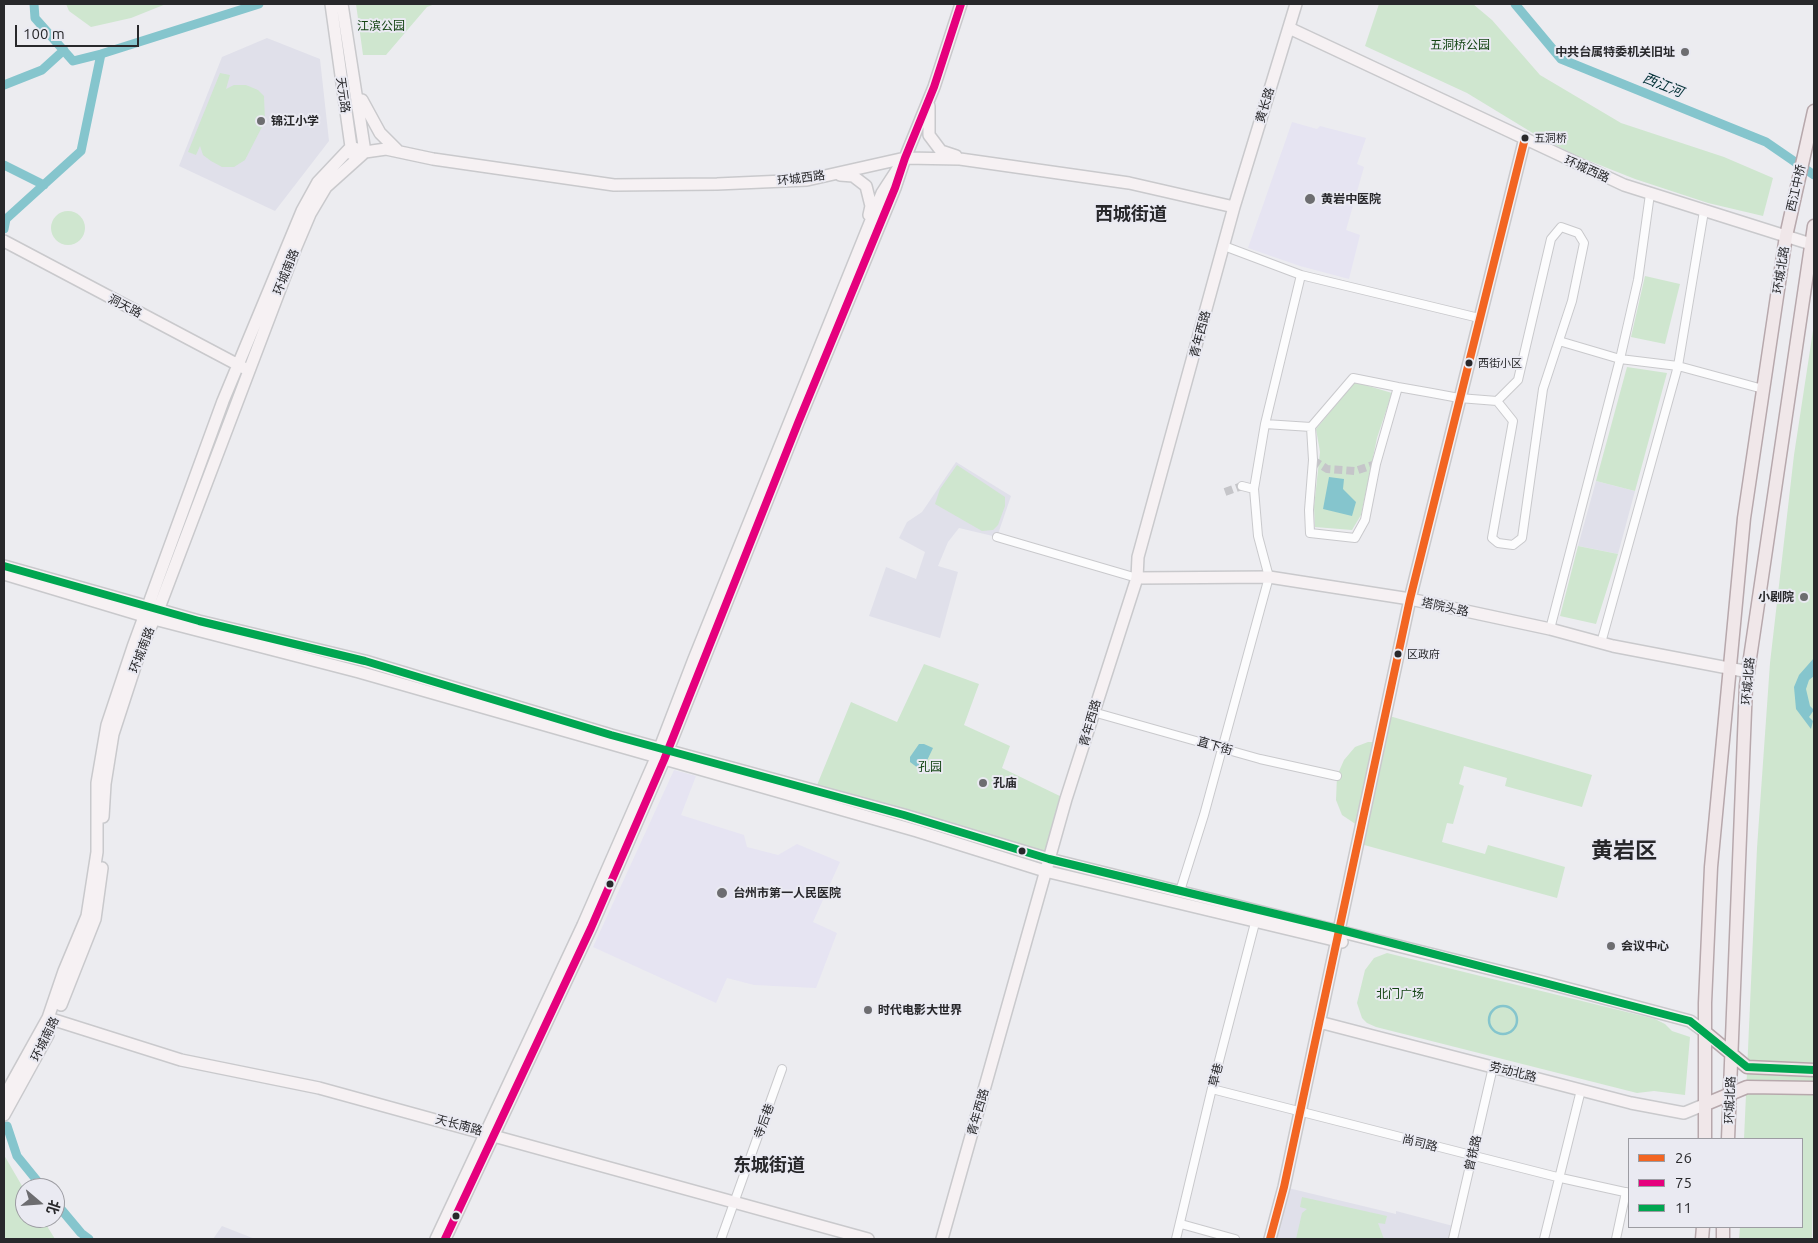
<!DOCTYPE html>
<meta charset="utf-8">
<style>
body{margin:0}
#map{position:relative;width:1818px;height:1243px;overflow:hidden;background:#ececf0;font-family:Ubuntu,"Noto Sans SC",sans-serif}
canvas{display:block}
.frame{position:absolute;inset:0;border:5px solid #28282b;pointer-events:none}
.legend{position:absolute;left:1628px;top:1138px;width:175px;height:90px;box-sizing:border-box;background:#eaeaf2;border:1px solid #9c9ca2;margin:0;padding:6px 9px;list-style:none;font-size:15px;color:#28282b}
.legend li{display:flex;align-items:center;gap:10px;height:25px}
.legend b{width:25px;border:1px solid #9c9ca2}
.north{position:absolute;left:15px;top:1178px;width:50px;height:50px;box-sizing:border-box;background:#eaeaf2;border:1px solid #9c9ca2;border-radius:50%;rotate:108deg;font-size:14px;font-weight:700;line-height:20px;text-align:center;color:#28282b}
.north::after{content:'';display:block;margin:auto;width:18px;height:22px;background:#6d6d70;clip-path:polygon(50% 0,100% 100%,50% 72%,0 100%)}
.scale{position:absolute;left:15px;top:25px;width:124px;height:22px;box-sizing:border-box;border:2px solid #28282b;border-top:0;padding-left:6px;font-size:15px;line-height:18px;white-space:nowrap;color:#28282b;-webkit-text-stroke:4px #eaeaf2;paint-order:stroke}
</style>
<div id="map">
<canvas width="1818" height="1243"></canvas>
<div class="frame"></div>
<ul class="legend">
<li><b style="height:6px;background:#f26522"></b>26</li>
<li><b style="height:6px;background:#e5007d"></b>75</li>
<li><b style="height:6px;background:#00a651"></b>11</li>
</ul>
<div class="north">北</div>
<div class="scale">100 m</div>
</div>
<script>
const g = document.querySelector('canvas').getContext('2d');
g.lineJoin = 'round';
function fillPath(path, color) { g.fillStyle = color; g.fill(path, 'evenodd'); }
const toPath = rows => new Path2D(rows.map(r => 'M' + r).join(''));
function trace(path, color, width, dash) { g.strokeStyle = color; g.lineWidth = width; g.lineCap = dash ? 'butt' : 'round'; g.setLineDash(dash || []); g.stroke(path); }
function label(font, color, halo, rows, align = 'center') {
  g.font = font + ' Ubuntu,"Noto Sans SC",sans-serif'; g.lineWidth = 4; g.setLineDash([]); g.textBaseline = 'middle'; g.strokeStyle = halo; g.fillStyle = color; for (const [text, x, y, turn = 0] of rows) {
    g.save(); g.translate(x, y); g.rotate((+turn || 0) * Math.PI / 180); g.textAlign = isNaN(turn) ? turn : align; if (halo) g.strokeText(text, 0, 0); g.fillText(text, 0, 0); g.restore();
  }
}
const built = toPath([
 [267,38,320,59,329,141,275,211,179,166,222,57],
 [956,462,1011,496,997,537,959,528,948,542,938,566,958,572,940,638,869,616,886,567,916,579,925,552,899,538,907,522,922,512],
 [1596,481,1635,491,1618,554,1578,546],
 [1284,1187,1396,1214,1396,1211,1457,1227,1453,1239,1270,1239],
 [222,1226,255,1239,213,1239]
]);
const medical = toPath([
 [1292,122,1317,129,1320,126,1366,138,1357,164,1364,167,1346,230,1360,235,1349,279,1300,266,1248,248],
 [674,770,696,776,681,815,744,835,747,847,778,855,797,844,840,862,813,922,837,933,816,988,754,985,727,978,716,1003,593,947]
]);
const green = toPath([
 [66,4,166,4,131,18,91,27,69,11],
 [356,4,435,4,427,7,386,55,363,55],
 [1379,4,1473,4,1492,20,1540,75,1621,123,1724,157,1773,178,1763,216,1708,203,1635,179,1577,156,1536,135,1467,93,1365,46],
 [220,73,230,75,226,89,234,85,246,85,258,90,264,96,265,121,245,160,234,167,222,167,211,161,203,155,200,146,196,155,188,152],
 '51 228a17 17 0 1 1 34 0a17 17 0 1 1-34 0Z',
 [1645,276,1680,284,1665,344,1631,337],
 [1814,324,1814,1052,1812,1239,1739,1239,1740,1227,1802,1227,1802,1139,1744,1139,1757,848,1770,663,1794,455],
 [1627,367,1667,373,1635,491,1596,481],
 [1355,382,1392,393,1377,438,1361,515,1352,530,1315,527,1314,507,1320,452,1316,429],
 [957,465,1005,497,1005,506,998,525,993,530,982,531,935,504,940,489],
 [1578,546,1618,554,1596,624,1560,616],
 [924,664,979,684,964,725,1010,746,1002,768,1066,799,1049,859,815,790,851,702,897,722],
 [1386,715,1592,775,1582,807,1505,786,1507,778,1464,766,1459,784,1464,786,1453,824,1447,823,1442,842,1485,854,1488,845,1565,867,1557,898,1357,843,1360,827,1342,815,1336,800,1337,776,1344,760,1355,747,1368,742,1379,742],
 [1387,953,1655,1019,1665,1024,1672,1031,1690,1037,1685,1095,1654,1091,1637,1093,1376,1027,1367,1023,1362,1018,1357,1003,1365,970,1374,958],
 [4,1155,25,1191,25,1218,42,1218,55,1239,4,1239],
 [1302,1197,1387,1216,1385,1224,1378,1223,1384,1239,1296,1239,1302,1213,1307,1209,1300,1207]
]);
const water = toPath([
 [1329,477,1344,479,1343,489,1356,502,1352,516,1323,509],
 [1814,658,1814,676,1809,680,1806,689,1810,706,1814,710,1809,717,1813,721,1811,729,1796,709,1794,687,1799,675],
 [919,744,924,744,933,748,922,771,910,762,910,757]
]);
const stream = toPath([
 '1489 1020a14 14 0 1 1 28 0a14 14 0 1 1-28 0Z'
]);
const canal = toPath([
 [34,4,35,18,73,61,101,54,259,4],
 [1515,4,1561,59,1766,142,1814,175],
 [4,85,42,70,64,50],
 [4,165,44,185],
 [4,229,6,219,81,151,101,54],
 [7,1126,17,1156,43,1188],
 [55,1202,81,1233,89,1239]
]);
const streetTunnel = toPath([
 [1313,460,1327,469,1355,471,1376,464],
 [1225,492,1242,486]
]);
const street = toPath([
 [1224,246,1301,275,1479,318],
 [1559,341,1620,359,1678,366,1763,389],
 [1398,387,1376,464,1365,520,1355,538,1310,533,1309,510,1313,460,1311,427,1353,378,1398,387,1432,393,1459,398,1497,401,1513,421,1492,538,1498,543,1513,545,1522,538,1543,389,1572,301,1584,243,1578,233,1561,227,1551,239,1518,380,1497,401],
 [1265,424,1311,427],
 [1242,486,1254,489],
 [997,537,1137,578],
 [1550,629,1620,359,1638,280,1650,194],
 [1601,643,1678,366,1704,211],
 [1093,712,1260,759,1337,776],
 [1180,891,1204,815,1269,577,1258,536,1254,489,1265,424,1301,275],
 [1212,1089,1561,1178,1629,1193],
 [1181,1224,1235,1239],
 [721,1239,782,1069],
 [1176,1239,1213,1084,1256,919],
 [1453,1239,1493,1067],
 [1544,1239,1581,1090],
 [1616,1239,1626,1192]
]);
const secondary = toPath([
 [331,4,352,154],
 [342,4,365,152],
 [1289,28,1624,185,1814,245],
 [362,100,380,133,398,151],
 [929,106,929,135,941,151,956,156],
 [840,175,853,176,866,186,871,206,869,215],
 [4,241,244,368],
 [4,566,199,621,365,661,611,735,904,815,1049,859,1543,982,1690,1021,1705,1032],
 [4,574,154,619,359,672,917,831,1045,871,1342,942],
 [1137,578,1269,577,1410,599,1550,629,1613,646,1749,672],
 [103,817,105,784,113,734,140,651,159,608,296,247,310,214,326,187,365,152],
 [61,1005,95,919,102,868],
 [48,1018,181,1060,319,1088,868,1239],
 [1319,1022,1631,1103,1684,1113,1706,1104],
 [4,1097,48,1018,64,971,87,916,97,852,97,783,107,725,133,647,223,401,302,211,318,182,351,147,365,152,386,149,433,159,614,185,717,184,807,180,905,158,960,159,1129,183,1234,207],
 [4,1115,48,1035],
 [436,1239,583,925,656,758,694,659,882,193,897,170],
 [445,1239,591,928,664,760,798,423,895,188,905,158,934,87,961,4],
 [942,1239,1066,799,1137,578,1138,557,1234,207,1296,4],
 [1270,1239,1284,1187,1410,599,1525,138]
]);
const primary = toPath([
 [1705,1032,1747,1067,1814,1070],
 [1706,1104,1747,1087,1814,1088],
 [1705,1139,1705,1003,1711,867,1744,518,1786,236,1814,111],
 [1728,1139,1746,685,1814,226],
 [1702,1239,1703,1227],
 [1723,1239,1723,1227]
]);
const bus1 = toPath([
 [1270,1239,1284,1187,1410,599,1525,138]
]);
const bus2 = toPath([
 [445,1239,591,928,664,760,798,423,895,188,905,158,934,87,961,4]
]);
const bus3 = toPath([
 [4,566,199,621,365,661,611,735,904,815,1049,859,1338,929,1690,1021,1747,1067,1814,1070]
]);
const markers = [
 [1685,52,5,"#6d6d70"],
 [261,121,5,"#6d6d70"],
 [1525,138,4.5,"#28282b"],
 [1310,199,6,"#6d6d70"],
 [1469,363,4.5,"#28282b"],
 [1804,597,5,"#6d6d70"],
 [1398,654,4.5,"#28282b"],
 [983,783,5,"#6d6d70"],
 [1022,851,4.5,"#28282b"],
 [610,884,4.5,"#28282b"],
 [722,893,6,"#6d6d70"],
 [1611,946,5,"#6d6d70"],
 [868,1010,5,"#6d6d70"],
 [456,1216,4.5,"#28282b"]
];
const busNames = [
 ["五洞桥",1534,138],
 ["西街小区",1478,363],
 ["区政府",1407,654]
];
const parkNames = [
 ["江滨公园",381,26],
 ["五洞桥公园",1460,45],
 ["孔园",930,767],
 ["北门广场",1400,994]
];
const poiNames = [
 ["中共台属特委机关旧址",1675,52,"right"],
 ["锦江小学",271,121],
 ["黄岩中医院",1321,199],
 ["小剧院",1794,597,"right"],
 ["孔庙",993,783],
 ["台州市第一人民医院",733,893],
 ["会议中心",1621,946],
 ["时代电影大世界",878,1010]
];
const streetNames = [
 ["天元路",343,95,82],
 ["黄长路",1265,105,-73],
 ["环城西路",1587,169,24],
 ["环城西路",801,178,-7],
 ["西江中桥",1796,188,-77],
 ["环城北路",1781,270,-81],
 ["环城南路",286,272,-68],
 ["洞天路",125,306,27],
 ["青年西路",1200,334,-75],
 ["塔院头路",1445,607,12],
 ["环城南路",142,650,-69],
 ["环城北路",1748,681,-85],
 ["青年西路",1090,723,-74],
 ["直下街",1215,746,16],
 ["环城南路",45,1039,-64],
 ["劳动北路",1513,1072,14],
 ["草巷",1216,1075,-76],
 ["环城北路",1730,1100,-88],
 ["青年西路",978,1112,-74],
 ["寺后巷",764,1121,-70],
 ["天长南路",459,1125,15],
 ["尚司路",1420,1143,14],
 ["曾铣路",1473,1153,-77]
];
const waterNames = [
 ["西江河",1663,85,22]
];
const districtNames = [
 ["西城街道",1131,214],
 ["东城街道",769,1165]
];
const townNames = [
 ["黄岩区",1624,851]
];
fillPath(built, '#e0e0ea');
fillPath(medical, '#e6e4f2');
fillPath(green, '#cfe6cf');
fillPath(water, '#85c5cd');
trace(stream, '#85c5cd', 2.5);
trace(canal, '#85c5cd', 9);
trace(streetTunnel, '#c5c5c9', 8, [8, 4]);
trace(street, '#c9c9cc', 10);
trace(secondary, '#c9c9cc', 14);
trace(primary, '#b7a8ac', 15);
trace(street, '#fcfcfd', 8);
trace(secondary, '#f6f1f3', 11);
trace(primary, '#f0e7e9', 12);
trace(bus1, '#f26522', 8);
trace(bus2, '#e5007d', 8);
trace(bus3, '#00a651', 8);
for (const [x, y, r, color] of markers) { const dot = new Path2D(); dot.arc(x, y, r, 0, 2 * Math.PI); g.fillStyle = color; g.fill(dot); trace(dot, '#eaeaf2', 2); }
label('11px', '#28282b', '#eaeaf2', busNames, 'left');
label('12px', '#134413', '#eaeaf2', parkNames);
label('bold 12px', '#28282b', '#eaeaf2', poiNames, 'left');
label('12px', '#28282b', '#eaeaf2', streetNames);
label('italic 14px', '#023035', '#eaeaf2', waterNames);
label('bold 18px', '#28282b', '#eaeaf2', districtNames);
label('bold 22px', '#28282b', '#eaeaf2', townNames);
</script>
